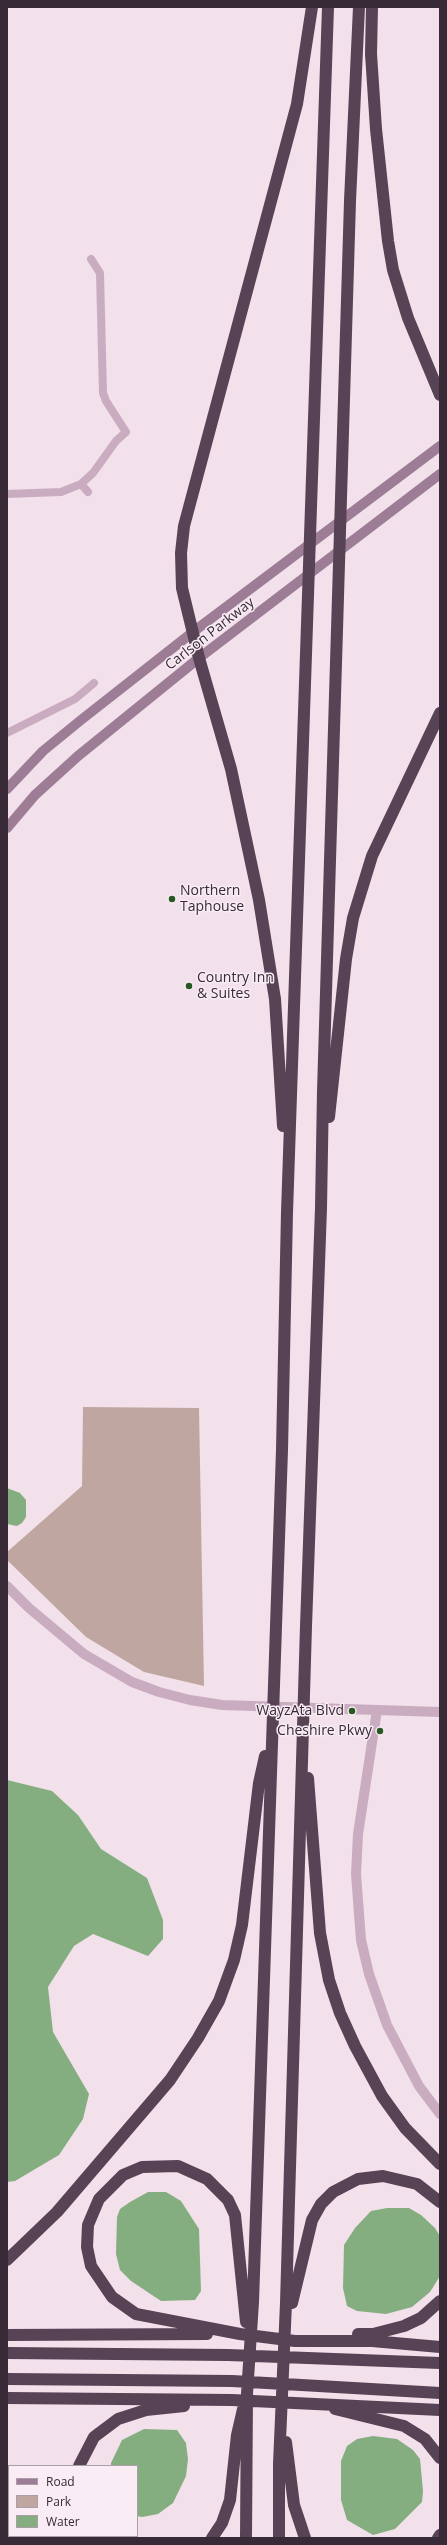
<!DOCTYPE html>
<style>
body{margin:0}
#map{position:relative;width:447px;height:2545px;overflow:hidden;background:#f2e0eb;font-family:"Open Sans",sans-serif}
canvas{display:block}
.frame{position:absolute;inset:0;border:8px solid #382a36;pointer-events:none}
.legend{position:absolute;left:8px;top:2465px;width:130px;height:72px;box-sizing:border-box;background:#f9ecf4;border:1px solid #ac9ea8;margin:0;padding:5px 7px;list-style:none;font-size:12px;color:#382a36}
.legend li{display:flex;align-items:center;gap:8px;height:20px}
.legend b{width:20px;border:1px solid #ac9ea8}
</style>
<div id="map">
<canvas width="447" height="2545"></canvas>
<div class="frame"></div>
<ul class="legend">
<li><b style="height:5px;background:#9d7d96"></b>Road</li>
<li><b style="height:11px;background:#c0a6a0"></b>Park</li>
<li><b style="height:11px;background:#85ae80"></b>Water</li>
</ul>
</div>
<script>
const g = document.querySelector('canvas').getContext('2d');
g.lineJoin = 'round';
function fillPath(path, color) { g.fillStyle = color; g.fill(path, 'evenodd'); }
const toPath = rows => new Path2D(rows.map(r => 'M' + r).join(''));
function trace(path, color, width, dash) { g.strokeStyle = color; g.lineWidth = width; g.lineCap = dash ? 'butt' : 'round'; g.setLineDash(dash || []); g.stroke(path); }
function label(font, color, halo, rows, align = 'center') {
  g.font = font + ' "Open Sans",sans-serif'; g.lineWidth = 3; g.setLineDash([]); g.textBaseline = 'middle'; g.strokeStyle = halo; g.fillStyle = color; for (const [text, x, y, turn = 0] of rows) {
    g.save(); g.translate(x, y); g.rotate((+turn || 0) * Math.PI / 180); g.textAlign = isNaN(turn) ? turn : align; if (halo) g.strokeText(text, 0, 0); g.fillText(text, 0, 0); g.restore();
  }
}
const green = toPath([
 [83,1407,199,1408,204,1686,144,1672,86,1637,7,1560,7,1552,82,1486]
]);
const water = toPath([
 [7,1488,20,1493,26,1500,26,1517,22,1523,17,1526,7,1524],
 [7,1780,52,1791,78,1815,101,1849,147,1878,163,1920,163,1939,148,1956,93,1934,74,1946,48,1987,53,2032,89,2094,83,2119,59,2155,15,2181,7,2182],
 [148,2192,166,2192,181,2201,199,2229,201,2291,195,2300,161,2301,131,2281,120,2270,116,2254,117,2217,120,2209,130,2202],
 [387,2208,409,2208,421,2215,435,2228,440,2236,440,2276,430,2292,412,2307,386,2314,357,2311,347,2306,343,2288,344,2245,355,2228,371,2211],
 [144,2429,177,2430,186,2443,188,2459,186,2476,173,2503,158,2514,142,2517,137,2516,137,2466,111,2466,111,2463,122,2440],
 [373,2436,397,2439,413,2450,420,2459,423,2491,422,2502,395,2529,373,2535,347,2520,341,2500,341,2461,347,2446,357,2439]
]);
const minor = toPath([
 [81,484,88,492],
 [7,494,61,492,81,484,93,473,116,441,126,432,106,401,103,393,100,273,91,259],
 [7,733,75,699,94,683]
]);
const tertiary = toPath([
 [7,1586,29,1608,84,1654,132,1682,159,1692,190,1700,222,1705,440,1712],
 [377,1710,358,1834,356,1874,361,1940,369,1974,387,2025,419,2086,440,2114],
 [7,2516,9,2518],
 [31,2536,33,2538]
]);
const secondary = toPath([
 [7,789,43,751,81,720,193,632,440,446],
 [7,828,35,795,78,756,199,658,440,474]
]);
const motorway = toPath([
 [372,7,371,54,376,129,388,241,393,270,408,318,440,395],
 [329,1117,346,959,353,918,372,856,440,713],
 [283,1126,275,999,259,900,231,769,199,658,182,588,181,553,184,526,297,104,312,7],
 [308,1778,320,1933,329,1980,340,2013,355,2046,382,2096,405,2128,440,2164],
 [7,2260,57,2212,170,2080,198,2038,219,2001,234,1960,242,1925,259,1783,265,1756],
 [292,2303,312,2220,321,2204,333,2192,358,2179,383,2176,417,2184,440,2202],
 [246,2322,235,2215,228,2200,207,2179,178,2166,142,2167,123,2175,99,2199,88,2225,87,2247,91,2266,112,2297,136,2314,240,2334,295,2341,372,2341,440,2347],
 [358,2334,373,2334,404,2326,421,2318,440,2301],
 [7,2335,207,2334],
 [7,2353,228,2355,440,2363],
 [7,2379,232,2381,440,2393],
 [7,2398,232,2400,440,2410],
 [335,2409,404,2426,425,2439,440,2458],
 [286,2442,294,2505,305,2538],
 [79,2466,94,2437,118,2419,146,2410,184,2406],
 [7,2478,9,2480],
 [74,2536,76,2538],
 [92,2536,94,2538],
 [212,2538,222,2523,230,2500,237,2435,243,2409],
 [246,2538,247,2394,253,2302,282,1450,287,1212,328,7],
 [279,2538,279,2464,286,2303,306,1626,321,1208,323,1091,350,201,359,7],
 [438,2538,440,2535]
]);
const markers = [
 [172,899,4,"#265822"],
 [189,986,4,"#265822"],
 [352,1711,4,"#265822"],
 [380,1731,4,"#265822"]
];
const streetNames = [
 ["Carlson Parkway",210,634,-38]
];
const poiNames = [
 ["Northern",180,891],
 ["Taphouse",180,907],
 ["Country Inn",197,978],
 ["& Suites",197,994],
 ["WayzAta Blvd",344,1711,"right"],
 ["Cheshire Pkwy",372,1731,"right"]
];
fillPath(green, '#c0a6a0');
fillPath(water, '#85ae80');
trace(minor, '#caacc0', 8);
trace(tertiary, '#caacc0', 10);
trace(secondary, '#9d7d96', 10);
trace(motorway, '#584255', 12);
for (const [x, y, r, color] of markers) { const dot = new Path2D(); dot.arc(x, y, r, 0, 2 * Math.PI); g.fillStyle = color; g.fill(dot); trace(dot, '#f9ecf4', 1.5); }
label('14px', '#382a36', '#f9ecf4', streetNames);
label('14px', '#382a36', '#f9ecf4', poiNames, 'left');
</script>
